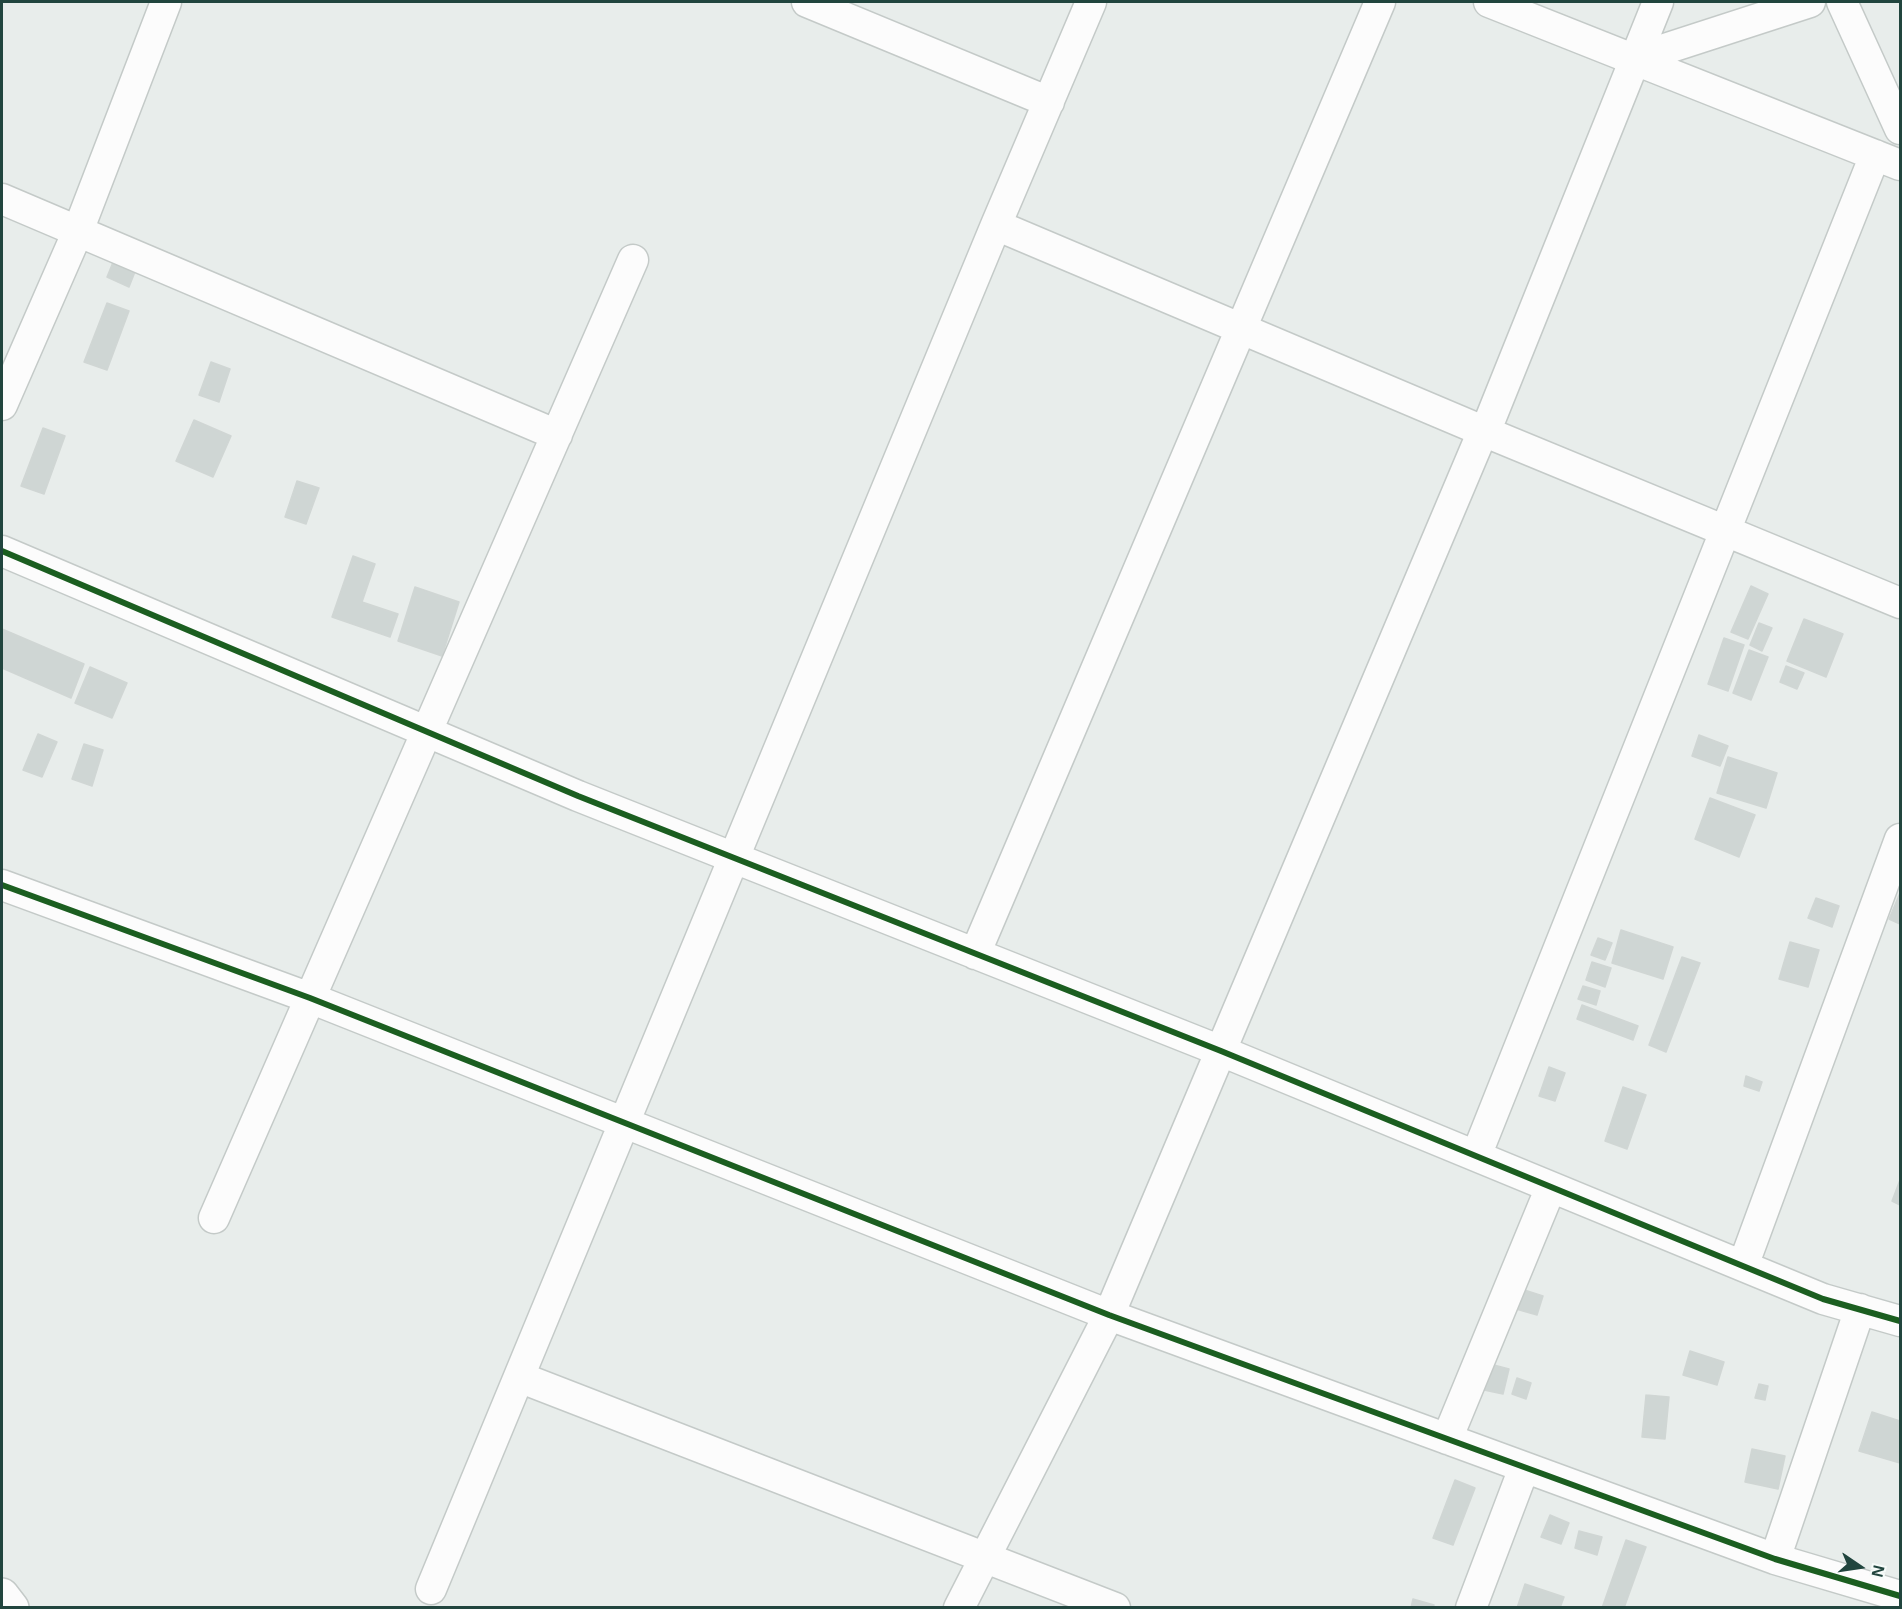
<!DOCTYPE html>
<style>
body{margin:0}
#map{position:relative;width:1902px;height:1609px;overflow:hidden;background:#e8edeb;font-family:Arial,sans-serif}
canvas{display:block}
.frame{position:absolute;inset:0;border:3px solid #21453e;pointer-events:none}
.north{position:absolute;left:1830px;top:1537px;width:60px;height:60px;-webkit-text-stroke:4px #f6fbf9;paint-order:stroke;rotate:103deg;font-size:16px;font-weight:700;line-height:24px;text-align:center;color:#21453e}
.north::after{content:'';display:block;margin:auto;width:21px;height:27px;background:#21453e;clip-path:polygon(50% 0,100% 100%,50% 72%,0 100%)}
</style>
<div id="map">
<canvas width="1902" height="1609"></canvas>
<div class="frame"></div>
<div class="north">N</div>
</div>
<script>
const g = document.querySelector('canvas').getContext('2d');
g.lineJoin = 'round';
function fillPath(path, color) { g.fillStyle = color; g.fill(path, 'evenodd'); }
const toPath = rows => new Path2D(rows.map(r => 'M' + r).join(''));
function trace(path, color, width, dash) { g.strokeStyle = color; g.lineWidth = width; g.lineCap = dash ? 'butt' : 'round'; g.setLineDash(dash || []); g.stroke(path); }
const building = toPath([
 [118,250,140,259,129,287,107,277,118,250],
 [107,303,129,311,107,370,84,362,107,303],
 [211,362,230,369,219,402,199,395,211,362],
 [194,420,231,436,213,477,176,461,194,420],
 [43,428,65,436,44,494,21,486,43,428],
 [297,481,319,488,306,524,285,517,297,481],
 [353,556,375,564,362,602,398,614,390,637,332,617,353,556],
 [1751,586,1768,594,1748,639,1731,632,1751,586],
 [415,587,459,602,442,656,398,641,415,587],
 [1804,619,1843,634,1826,677,1787,661,1804,619],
 [1759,623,1772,628,1762,651,1750,645,1759,623],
 [2,629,84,664,71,698,2,668,2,629],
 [1724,638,1744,645,1728,691,1708,684,1724,638],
 [1749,650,1768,657,1751,700,1733,693,1749,650],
 [1786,666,1804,673,1797,689,1780,682,1786,666],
 [90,667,127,683,112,718,75,703,90,667],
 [38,734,57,742,42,777,23,770,38,734],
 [1699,735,1728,746,1720,766,1692,756,1699,735],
 [84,744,103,750,92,786,72,779,84,744],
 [1728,757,1777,773,1766,808,1717,793,1728,757],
 [1710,798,1755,815,1739,857,1695,839,1710,798],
 [1900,893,1900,924,1889,919,1900,893],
 [1816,898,1839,906,1832,927,1808,918,1816,898],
 [1621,930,1673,947,1663,979,1612,963,1621,930],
 [1598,938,1612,943,1605,960,1591,955,1598,938],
 [1790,942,1819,950,1808,987,1779,979,1790,942],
 [1682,957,1700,963,1666,1052,1649,1045,1682,957],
 [1592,962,1611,968,1605,987,1586,980,1592,962],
 [1583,986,1600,991,1596,1005,1578,999,1583,986],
 [1582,1005,1638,1026,1633,1040,1577,1019,1582,1005],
 [1549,1067,1565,1073,1555,1101,1539,1096,1549,1067],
 [1746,1076,1762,1082,1759,1091,1744,1086,1746,1076],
 [1623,1087,1646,1095,1627,1149,1605,1141,1623,1087],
 [1900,1180,1900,1205,1892,1201,1900,1180],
 [1515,1287,1543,1296,1537,1315,1509,1307,1515,1287],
 [1690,1351,1724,1362,1717,1385,1683,1375,1690,1351],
 [1490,1364,1509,1369,1503,1394,1484,1390,1490,1364],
 [1517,1378,1531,1383,1526,1399,1512,1394,1517,1378],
 [1759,1384,1768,1386,1765,1400,1755,1398,1759,1384],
 [1646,1395,1669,1397,1665,1439,1642,1437,1646,1395],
 [1872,1412,1900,1421,1900,1463,1859,1451,1872,1412],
 [1752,1449,1785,1456,1778,1489,1745,1482,1752,1449],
 [1455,1480,1475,1488,1453,1545,1433,1538,1455,1480],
 [1550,1515,1569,1523,1561,1544,1541,1537,1550,1515],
 [1579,1531,1602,1537,1597,1555,1575,1548,1579,1531],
 [1626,1540,1646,1547,1624,1608,1602,1608,1626,1540],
 [1525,1584,1564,1597,1560,1608,1517,1608,1525,1584],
 [1413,1599,1434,1605,1433,1608,1411,1608,1413,1599]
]);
const minor = toPath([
 [807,2,1049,102],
 [1489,2,1900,165],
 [1842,2,1900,129],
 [1634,59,1810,2],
 [2,199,557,435],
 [996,225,1483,431,1900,603],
 [2,405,78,231,166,2],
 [2,551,578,796,1221,1051,1823,1299,1900,1321],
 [2,885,310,998,1109,1315,1775,1559,1900,1596],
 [975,954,1380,2],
 [1476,1156,1875,155],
 [214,1218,633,260],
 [1743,1266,1900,839],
 [519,1377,1115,1608],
 [1447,1439,1551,1187],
 [1775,1559,1860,1309],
 [431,1589,996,225,1091,2],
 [959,1608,1109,1315,1483,431,1490,420,1658,2],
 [1471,1608,1524,1468]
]);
const tertiary = toPath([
 [2,1595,12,1608]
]);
const cycleway = toPath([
 [2,551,578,796,1221,1051,1823,1299,1900,1321],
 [2,885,310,998,1109,1315,1775,1559,1900,1596]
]);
fillPath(building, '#cfd6d4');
trace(building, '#d0d6d4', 1.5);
trace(minor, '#c4cac8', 33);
trace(tertiary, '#c4cac8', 36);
trace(minor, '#fcfcfc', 30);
trace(tertiary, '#fcfcfc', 33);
trace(cycleway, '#1b5e20', 6);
</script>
